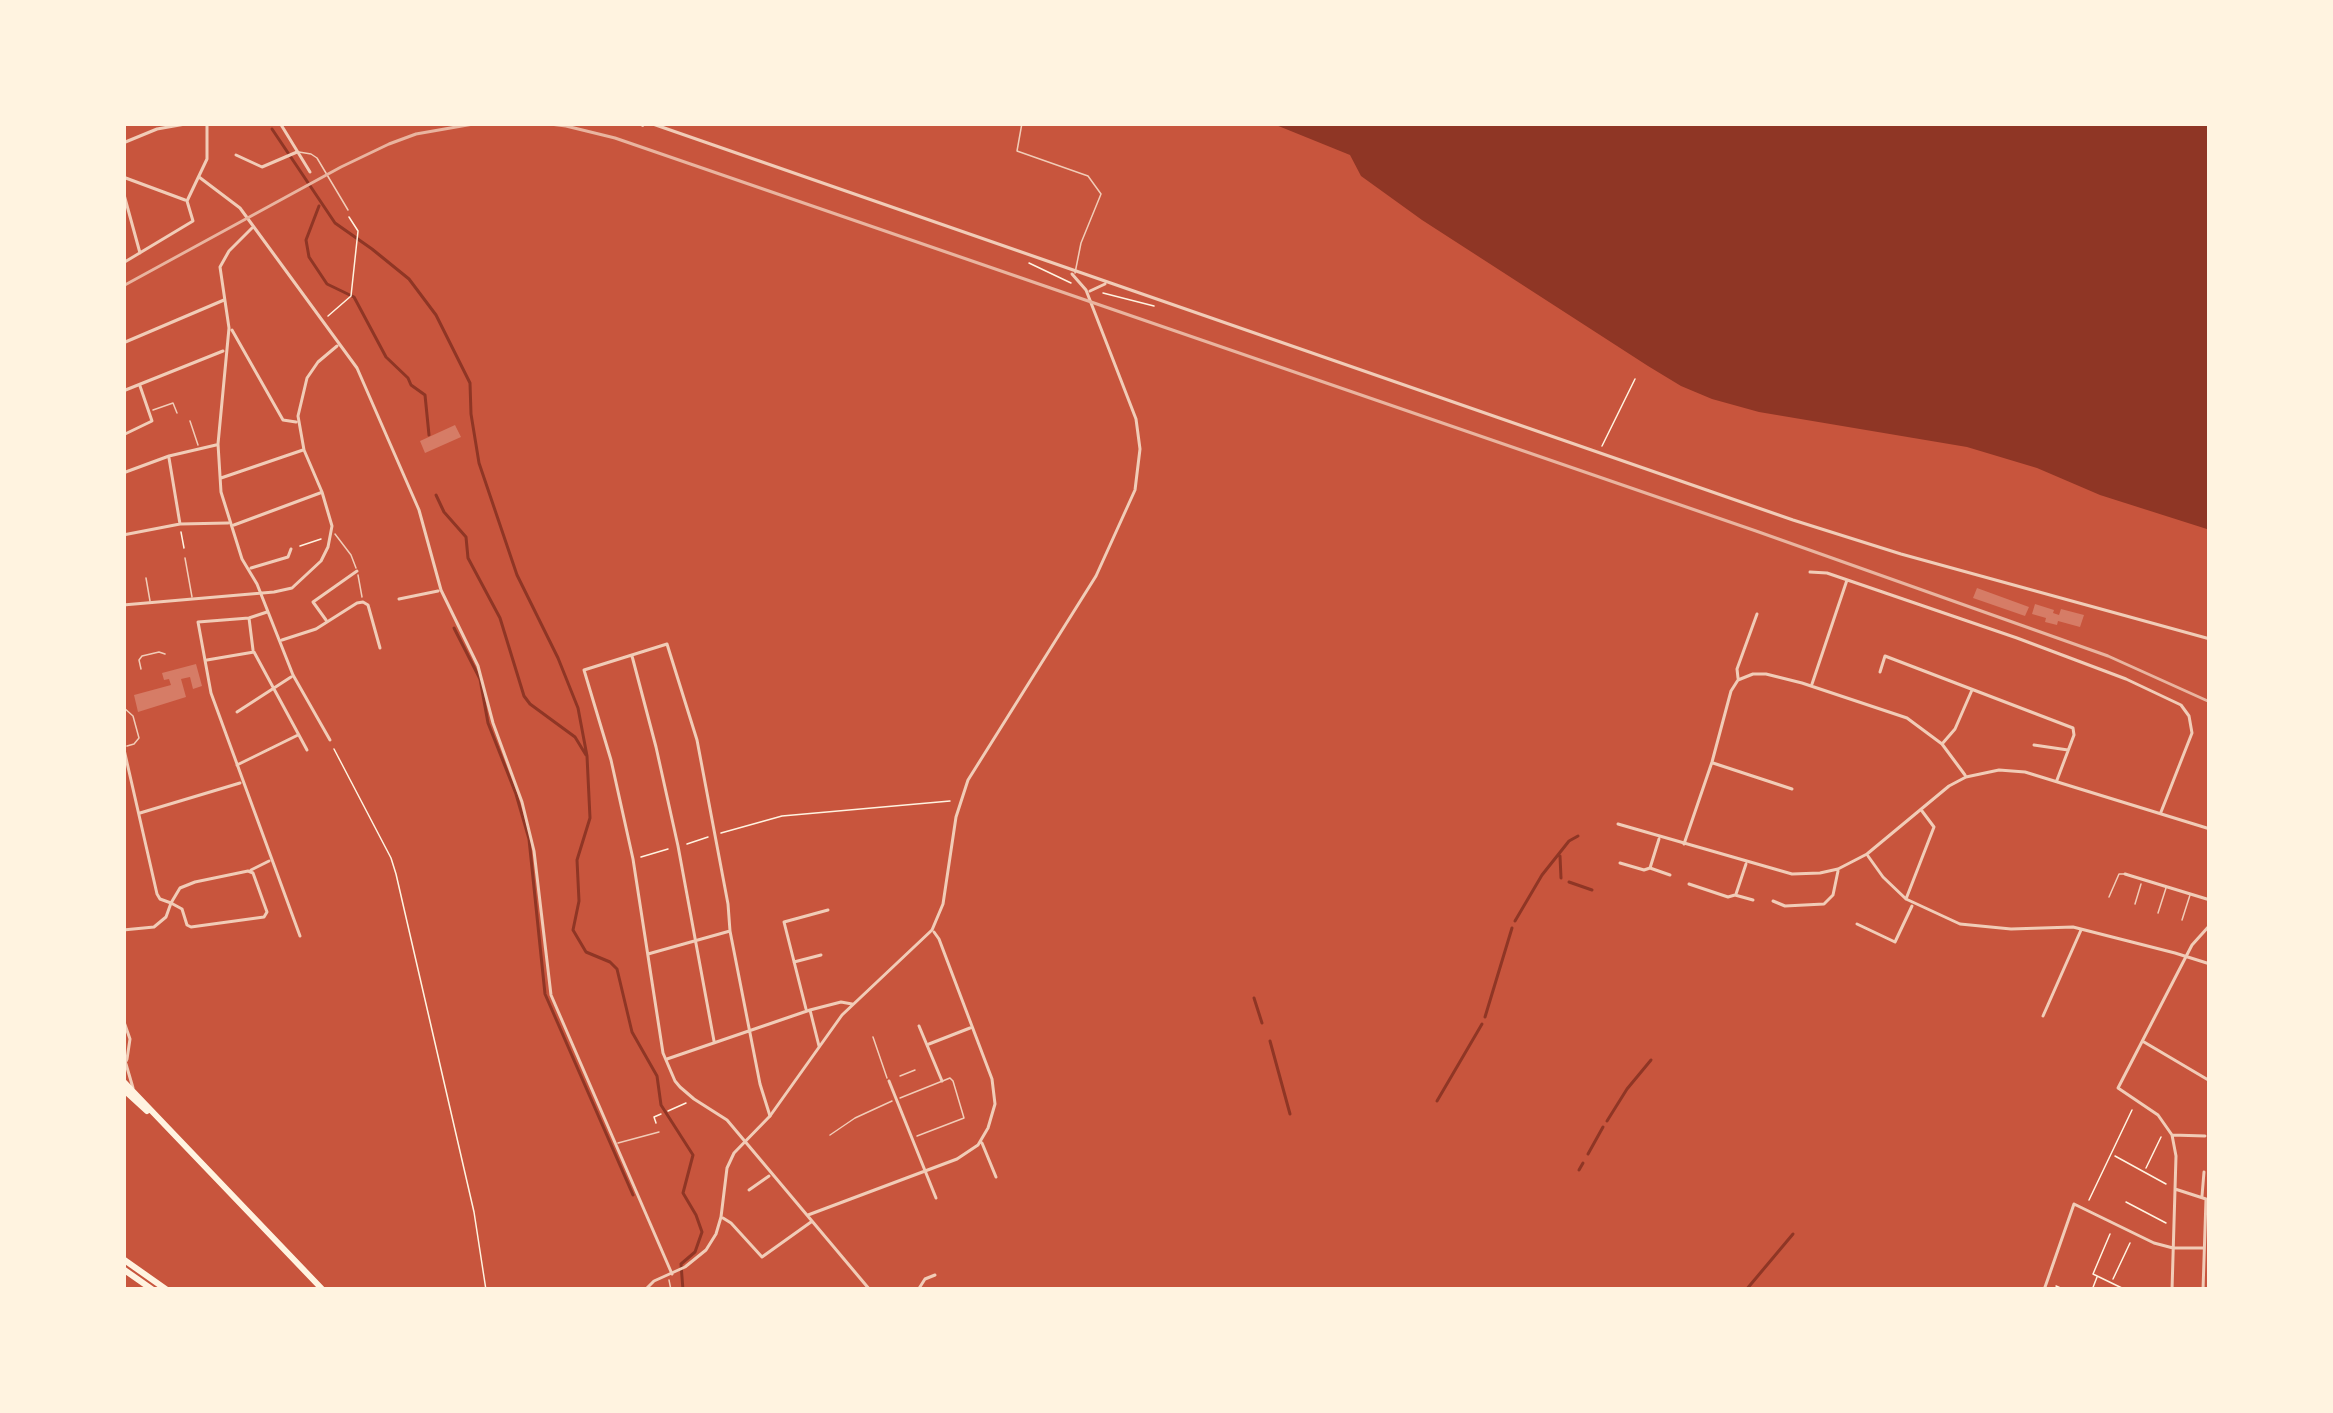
<!DOCTYPE html>
<style>
body{margin:0}
#map{position:relative;width:2333px;height:1413px;overflow:hidden;background:#c8553d;font-family:Overpass,sans-serif}
canvas{display:block}
.frame{position:absolute;inset:0;border:126px solid #fff3e0;pointer-events:none}
</style>
<div id="map">
<canvas width="2333" height="1413"></canvas>
<div class="frame"></div>
</div>
<script>
const g = document.querySelector('canvas').getContext('2d');
g.lineJoin = 'round';
function fillPath(path, color) { g.fillStyle = color; g.fill(path, 'evenodd'); }
const toPath = rows => new Path2D(rows.map(r => 'M' + r).join(''));
function trace(path, color, width, dash) { g.strokeStyle = color; g.lineWidth = width; g.lineCap = dash ? 'butt' : 'round'; g.setLineDash(dash || []); g.stroke(path); }
const water = toPath([
 [1271,123,2210,123,2210,530,2100,495,2037,468,1967,447,1759,412,1712,399,1681,386,1648,366,1422,220,1361,176,1350,155]
]);
const stream = toPath([
 [272,129,335,223,372,249,409,279,436,315,470,383,471,414,479,463,517,575,558,658,578,708,587,756,590,818,577,860,579,901,573,930,586,952,610,962,617,969,632,1032,657,1076,661,1105,693,1155,683,1193,696,1215,702,1232,695,1252,681,1264,683,1290],
 [319,206,306,240,309,257,327,284,354,297,386,357,408,378,411,385,425,395,429,435],
 [436,495,444,512,466,537,468,558,500,618,524,696,530,704,575,737,586,755],
 [454,628,480,679,488,723,516,794,529,839,545,994,633,1195],
 [1560,856,1561,878],
 [1569,882,1592,890],
 [1515,921,1542,875,1569,841,1578,836],
 [1254,998,1262,1023],
 [1485,1017,1512,928],
 [1270,1041,1290,1114],
 [1437,1101,1482,1024],
 [1607,1121,1627,1089,1651,1060],
 [1588,1154,1603,1127],
 [1579,1170,1583,1163],
 [1746,1290,1793,1234]
]);
const building = toPath([
 [455,425,461,437,425,453,420,441],
 [1977,588,2029,607,2025,616,1973,598],
 [2035,604,2054,610,2053,613,2059,615,2061,609,2084,615,2080,627,2058,621,2057,625,2045,622,2046,618,2032,614],
 [196,664,202,686,193,689,190,677,181,679,186,697,138,712,134,695,171,685,169,679,164,680,162,673]
]);
const path = toPath([
 [635,123,643,126],
 [1029,263,1071,283],
 [1103,293,1154,306],
 [328,316,351,296,358,231,349,217],
 [1602,446,1635,379],
 [181,532,184,548],
 [300,546,321,539],
 [334,749,391,858,396,874,474,1212,486,1290],
 [721,833,782,816,950,801],
 [687,844,708,837],
 [641,857,668,849],
 [668,1111,686,1103],
 [656,1123,654,1117,661,1114],
 [2115,1156,2166,1184],
 [2146,1168,2161,1137],
 [2089,1200,2132,1110],
 [2126,1202,2166,1223],
 [2110,1234,2093,1274,2126,1290],
 [2113,1279,2130,1243],
 [2056,1286,2065,1290],
 [2092,1290,2097,1277]
]);
const service = toPath([
 [1022,123,1017,151,1088,176,1101,194,1081,243,1075,273],
 [299,152,311,154,317,158,348,210],
 [153,410,173,403,177,413],
 [190,421,198,445],
 [335,534,351,555,356,568],
 [185,558,192,597],
 [358,575,362,597],
 [146,578,150,601],
 [141,669,139,660,142,656,159,652,165,654],
 [123,707,133,716,139,738,134,744,127,746],
 [2109,897,2119,874,2125,874],
 [2135,904,2141,884],
 [2158,913,2166,888],
 [2182,920,2190,895],
 [873,1037,887,1078],
 [900,1076,915,1070],
 [900,1098,950,1078,953,1081,964,1118,917,1136],
 [830,1135,855,1118,892,1101],
 [618,1143,659,1132],
 [669,1280,671,1290]
]);
const minor = toPath([
 [280,123,310,172],
 [236,155,262,167,297,152],
 [123,177,185,200],
 [199,177,240,208,357,368,419,510,441,590,478,666,493,723,522,802,534,851,551,995,672,1274],
 [123,191,140,253],
 [252,228,229,251,220,267,229,328,218,444,221,492,242,559,257,584,293,675,330,740],
 [123,263,193,221,187,201,207,159,207,123],
 [232,330,283,420,296,422],
 [123,343,224,300],
 [123,391,223,351],
 [123,435,152,421,140,386],
 [169,458,180,524],
 [123,473,169,456,216,445],
 [221,478,303,450],
 [234,525,320,493],
 [123,535,180,524,228,523],
 [251,568,288,557,291,549],
 [1810,572,1827,573,2017,638,2126,679,2181,705,2189,716,2192,733,2161,812],
 [399,599,438,591],
 [123,605,274,592,292,588,321,561,328,547,332,526,322,492,304,450,298,416,307,378,318,362,337,346],
 [267,612,249,618,198,622,211,693,300,936],
 [249,618,253,650],
 [326,620,313,602,357,571],
 [282,640,316,629,357,603,363,602,368,605,380,648],
 [632,656,656,747,678,846,714,1041],
 [207,660,254,652,307,750],
 [1880,672,1885,656,2073,728,2074,735,2057,780],
 [1738,678,1737,669,1757,614],
 [1812,684,1847,580],
 [237,712,291,677],
 [1942,744,1955,729,1972,690],
 [123,745,157,894,160,899,171,903,166,917,154,927,123,930],
 [2034,745,2068,750],
 [1713,763,1792,789],
 [237,765,298,735],
 [140,813,240,783],
 [1618,824,1792,874,1820,873,1838,869,1867,854,1949,786,1966,777,1999,770,2025,772,2210,829],
 [1684,844,1712,762,1731,691,1738,680,1753,674,1766,674,1802,683,1907,718,1942,744,1965,775],
 [1868,856,1883,877,1906,899,1960,924,2011,929,2073,927,2175,953,2210,964],
 [1620,863,1644,870,1650,868,1659,839],
 [1650,868,1670,875],
 [251,870,269,861],
 [248,871,253,873,267,912,264,917,191,927,187,925,182,909,171,903,180,888,195,882,248,871],
 [2125,874,2210,900],
 [1689,884,1728,897,1735,895,1753,900],
 [1736,894,1746,864],
 [1906,899,1934,827,1922,811],
 [1773,901,1785,906,1824,904,1833,895,1838,871],
 [1857,924,1895,942,1912,906],
 [648,954,730,931],
 [794,962,821,955],
 [806,1009,784,922,828,910],
 [810,1010,819,1046],
 [2043,1016,2081,930],
 [919,1026,942,1081],
 [2144,1042,2210,1081],
 [929,1044,970,1028],
 [667,1059,810,1010,841,1002,852,1004],
 [889,1081,936,1198],
 [770,1116,760,1084,730,931,728,904,697,740,667,644,584,670,611,760,633,859,663,1053,675,1081,680,1087,694,1099,727,1120,870,1290],
 [2172,1135,2205,1136],
 [982,1143,996,1177],
 [2175,1189,2206,1199,2203,1290],
 [749,1190,769,1176],
 [2202,1196,2204,1172],
 [808,1215,957,1159,978,1145,988,1128,995,1104,992,1079,939,939,934,932],
 [723,1218,731,1223,762,1257,811,1222],
 [918,1290,925,1279,935,1275],
 [2044,1290,2074,1204,2154,1243,2173,1248,2204,1248],
 [2172,1290,2176,1156,2172,1135,2158,1115,2118,1088,2192,945,2210,925]
]);
const tertiary = toPath([
 [650,123,1793,520,1901,554,2210,639],
 [123,143,157,129,191,123],
 [1090,291,1105,284],
 [123,1019,130,1039,127,1059,123,1067],
 [126,1064,133,1088],
 [645,1290,654,1281,685,1267,706,1250,716,1234,721,1217,727,1168,734,1153,770,1116,842,1015,932,930,943,904,956,817,968,780,1096,576,1135,490,1140,449,1136,419,1086,290,1072,274]
]);
const primary = toPath([
 [123,1081,323,1290],
 [123,1089,147,1111]
]);
const trunk = toPath([
 [123,1259,167,1290],
 [123,1269,153,1290]
]);
const rail = toPath([
 [542,123,566,126,615,138,1756,531,2108,656,2210,702],
 [123,286,341,167,389,144,416,134,479,123]
]);
fillPath(water, '#8f3625');
trace(stream, '#8f3625', 3);
fillPath(building, '#d67c66');
trace(path, '#fff3e0', 1.5);
trace(service, '#f1ccb7', 1.5);
trace(minor, '#f1ccb7', 3);
trace(tertiary, '#f1ccb7', 3);
trace(primary, '#fff3e0', 6);
trace(trunk, '#fff3e0', 6);
trace(rail, '#e9b49f', 3);
</script>
